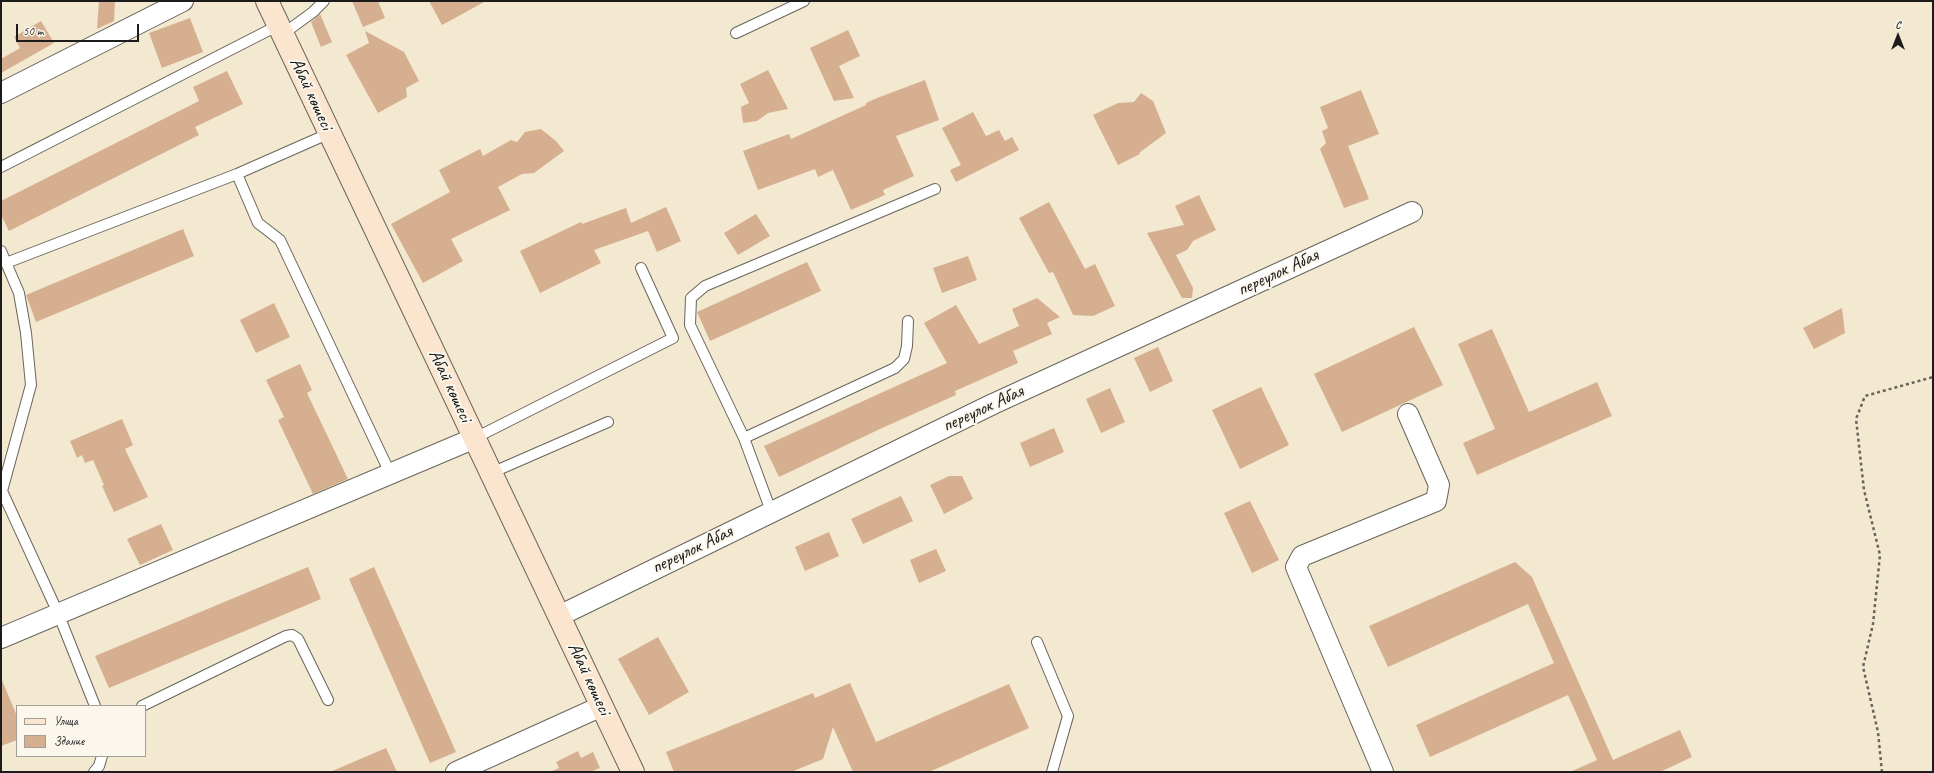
<!DOCTYPE html>
<meta charset="utf-8">
<style>
body{margin:0}
#map{position:relative;width:1934px;height:773px;overflow:hidden;background:#f3e9d0;font-family:Caveat,sans-serif}
canvas{display:block}
.frame{position:absolute;inset:0;border:2px solid #1c1c1c;pointer-events:none}
.legend{position:absolute;left:16px;top:705px;width:130px;height:52px;box-sizing:border-box;background:#fbf7ec;border:1px solid #a29f99;margin:0;padding:5px 7px;list-style:none;font-size:12px;color:#1c1c1c}
.legend li{display:flex;align-items:center;gap:8px;height:20px}
.legend b{width:20px;border:1px solid #a29f99}
.north{position:absolute;left:1878px;top:16px;width:40px;height:40px;-webkit-text-stroke:3px #fbf7ec;paint-order:stroke;rotate:0deg;font-size:11px;font-weight:700;line-height:16px;text-align:center;color:#1c1c1c}
.north::after{content:'';display:block;margin:auto;width:14px;height:18px;background:#1c1c1c;clip-path:polygon(50% 0,100% 100%,50% 72%,0 100%)}
.scale{position:absolute;left:16px;top:24px;width:123px;height:18px;box-sizing:border-box;border:2px solid #1c1c1c;border-top:0;padding-left:5px;font-size:12px;line-height:14px;white-space:nowrap;color:#1c1c1c;-webkit-text-stroke:3px #fbf7ec;paint-order:stroke}
</style>
<div id="map">
<canvas width="1934" height="773"></canvas>
<div class="frame"></div>
<ul class="legend">
<li><b style="height:5px;background:#fce5cf"></b>Улица</li>
<li><b style="height:11px;background:#d6af90"></b>Здание</li>
</ul>
<div class="north">С</div>
<div class="scale">50 m</div>
</div>
<script>
const g = document.querySelector('canvas').getContext('2d');
g.lineJoin = 'round';
function fillPath(path, color) { g.fillStyle = color; g.fill(path, 'evenodd'); }
const toPath = rows => new Path2D(rows.map(r => 'M' + r).join(''));
function trace(path, color, width, dash) { g.strokeStyle = color; g.lineWidth = width; g.lineCap = dash ? 'butt' : 'round'; g.setLineDash(dash || []); g.stroke(path); }
function label(font, color, halo, rows, align = 'center') {
  g.font = font + ' Caveat,sans-serif'; g.lineWidth = 4; g.setLineDash([]); g.textBaseline = 'middle'; g.strokeStyle = halo; g.fillStyle = color; for (const [text, x, y, turn = 0] of rows) {
    g.save(); g.translate(x, y); g.rotate((+turn || 0) * Math.PI / 180); g.textAlign = isNaN(turn) ? turn : align; if (halo) g.strokeText(text, 0, 0); g.fillText(text, 0, 0); g.restore();
  }
}
const building = toPath([
 [99,1,115,1,114,21,97,29],
 [352,1,378,1,385,18,363,27],
 [429,1,486,1,442,25],
 [320,14,332,42,321,47,311,22],
 [190,18,203,52,162,68,149,33],
 [41,21,54,43,1,73,1,59,20,48,14,37],
 [848,30,860,56,839,66,854,98,834,101,810,48],
 [365,31,404,52,419,81,406,88,407,97,378,113,346,55,369,43],
 [768,70,788,109,768,113,757,121,743,123,741,107,749,103,740,84],
 [227,71,243,104,195,127,199,135,9,231,1,215,1,201,199,101,193,87],
 [925,80,939,120,896,136,914,176,883,190,885,195,851,210,833,170,818,177,815,169,758,190,743,151,789,134,791,139,866,105,866,103,877,98],
 [1361,90,1379,134,1348,146,1369,199,1344,208,1320,149,1326,143,1322,131,1328,128,1320,107],
 [1141,93,1153,101,1166,133,1139,153,1140,154,1118,165,1093,115,1118,103,1134,102],
 [973,112,986,136,999,130,1005,141,1012,137,1019,150,956,182,950,170,961,165,942,128],
 [541,129,556,141,564,151,534,173,522,174,498,187,510,210,451,239,463,261,423,283,391,224,450,192,439,170,480,149,483,156,511,140,517,142,525,132],
 [1199,195,1216,230,1193,241,1187,250,1176,255,1193,288,1192,298,1182,298,1147,233,1184,225,1175,206],
 [1049,202,1085,269,1095,264,1115,306,1093,316,1073,315,1053,272,1049,273,1019,218],
 [666,207,681,241,657,252,648,231,594,250,601,263,540,293,520,251,581,222,582,224,626,208,631,223],
 [756,214,770,236,738,255,724,233],
 [183,229,194,256,36,322,26,295],
 [968,256,977,280,942,293,933,268],
 [807,262,821,291,710,341,697,312],
 [1037,298,1060,317,1047,323,1052,334,1013,351,1018,363,955,391,956,395,880,429,779,477,764,446,947,363,924,323,956,305,979,344,1019,326,1012,309],
 [274,303,290,337,256,353,240,320],
 [1842,308,1845,333,1814,349,1803,328],
 [1414,327,1443,385,1342,432,1314,374],
 [1492,329,1529,412,1597,382,1612,416,1477,475,1463,443,1495,429,1458,344],
 [1158,347,1173,381,1150,392,1134,358],
 [300,364,312,390,307,393,348,479,313,494,278,420,284,417,266,380],
 [1261,387,1289,445,1240,469,1212,410],
 [1110,388,1125,422,1101,433,1086,399],
 [122,419,133,445,125,449,148,497,114,512,102,486,104,485,93,460,85,463,82,455,77,458,70,441],
 [1054,428,1064,452,1030,467,1020,443],
 [949,476,962,476,973,499,944,514,930,485],
 [901,496,913,521,863,544,851,519],
 [1250,501,1279,560,1252,573,1224,513],
 [161,524,173,550,140,565,127,539],
 [829,532,839,556,805,571,795,547],
 [936,549,946,571,919,583,910,560],
 [1515,562,1532,577,1613,760,1680,730,1692,757,1660,772,1570,772,1597,760,1568,695,1430,757,1416,725,1554,663,1528,604,1388,667,1369,626],
 [308,567,321,599,109,688,95,656],
 [374,567,456,752,430,763,349,579],
 [658,637,689,692,649,715,618,659],
 [1,678,17,716,17,740,1,746],
 [850,683,876,742,1009,684,1029,728,929,772,853,772,833,727,823,759,791,772,674,772,666,752,813,693,815,698],
 [386,748,397,772,330,772],
 [578,751,581,758,593,752,600,768,590,772,550,772,559,768,556,762]
]);
const path = toPath([
 [1882,772,1878,732,1863,667,1873,624,1880,555,1864,490,1856,419,1865,396,1933,377]
]);
const lane = toPath([
 [736,33,804,1],
 [283,34,313,12,324,1],
 [1,167,279,25],
 [237,174,258,223,280,240,390,473],
 [1,251,19,293,26,333,31,385,2,491,58,613,95,706],
 [6,263,237,174,330,133],
 [475,438,673,338,641,268],
 [744,438,895,368,904,359,907,346,908,321],
 [491,473,608,422],
 [771,511,744,438,690,325,691,298,705,286,935,189],
 [1037,642,1068,716,1052,772],
 [142,706,286,636,292,635,298,639,328,700],
 [94,772,99,766,102,756]
]);
const street = toPath([
 [1,93,183,1],
 [559,616,993,404,1412,212],
 [1,638,475,438],
 [456,772,602,706],
 [1383,772,1296,567,1302,556,1436,501,1439,485,1408,414]
]);
const secondary = toPath([
 [267,1,633,772]
]);
const streetNames = [
 ["Абай көшесі",311,94,65],
 ["переулок Абая",1278,273,-25],
 ["Абай көшесі",450,386,65],
 ["переулок Абая",983,409,-25],
 ["переулок Абая",692,550,-26],
 ["Абай көшесі",589,679,65]
];
fillPath(building, '#d6af90');
trace(lane, '#67645b', 12);
trace(street, '#67645b', 22);
trace(secondary, '#67645b', 24);
trace(path, '#67645b', 2.5, [3, 3]);
trace(lane, '#fff', 10);
trace(street, '#fff', 20);
trace(secondary, '#fce5cf', 22);
label('19px', '#1c1c1c', '#fbf7ec', streetNames);
</script>
